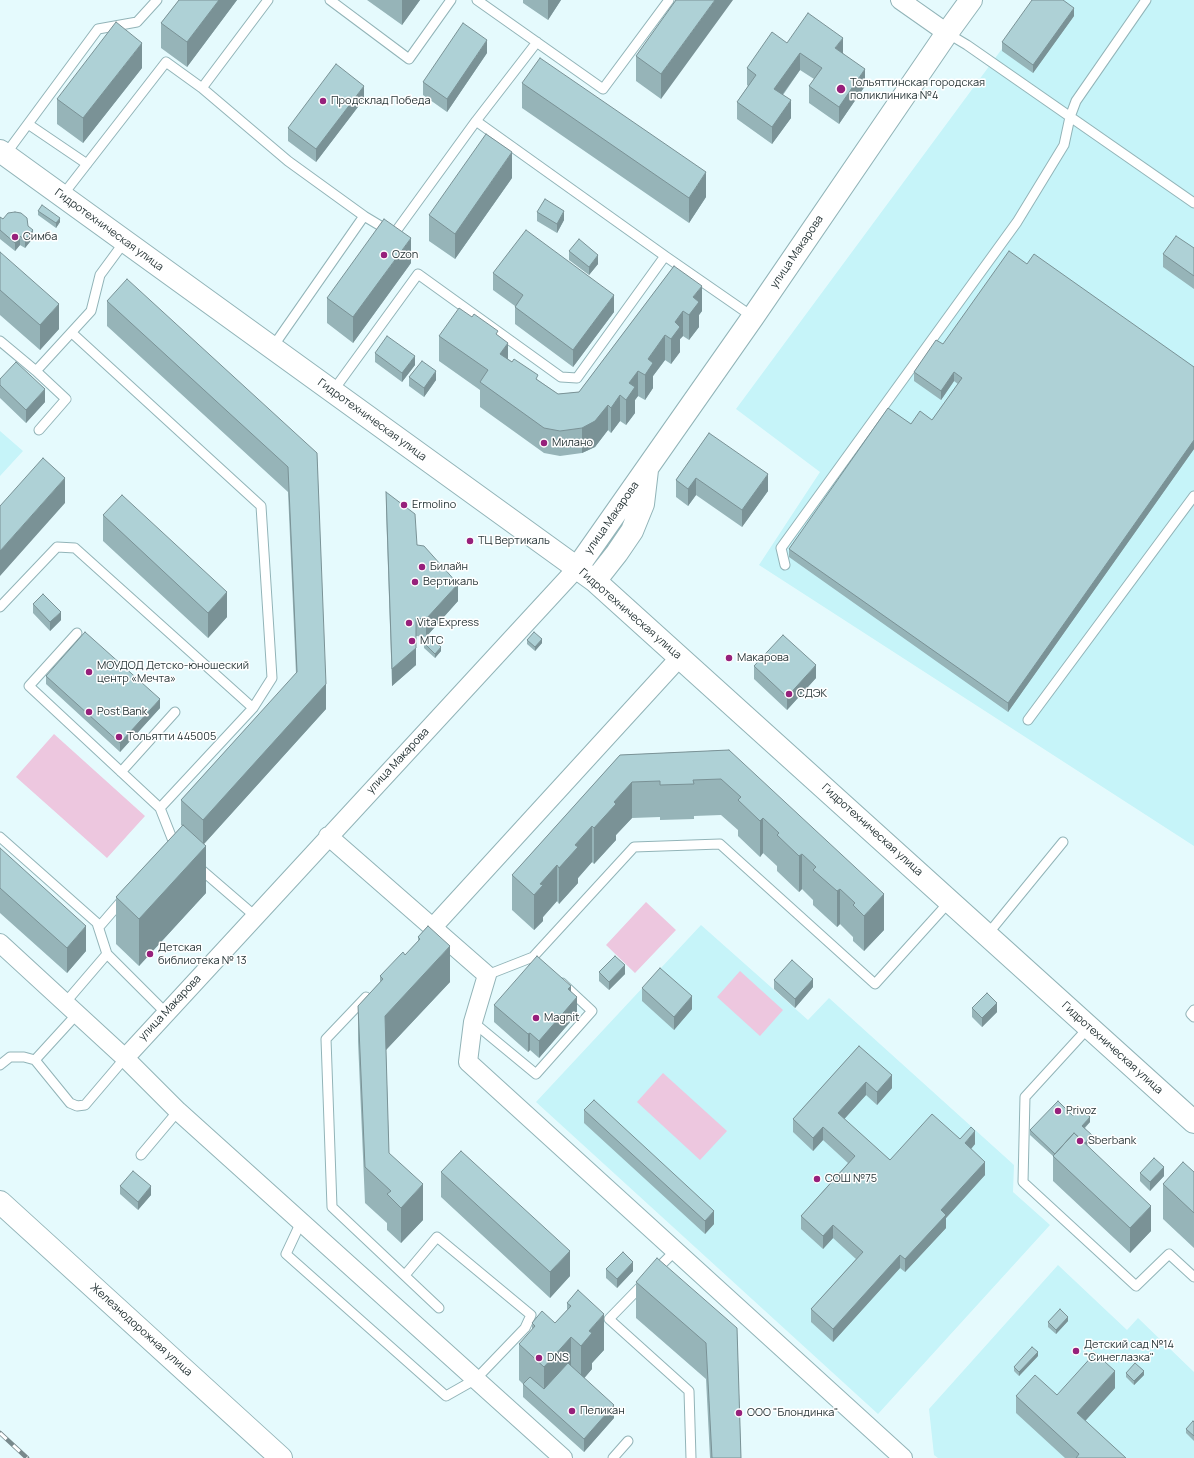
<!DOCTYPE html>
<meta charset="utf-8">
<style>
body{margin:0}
canvas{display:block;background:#e5fafd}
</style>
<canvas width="1194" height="1458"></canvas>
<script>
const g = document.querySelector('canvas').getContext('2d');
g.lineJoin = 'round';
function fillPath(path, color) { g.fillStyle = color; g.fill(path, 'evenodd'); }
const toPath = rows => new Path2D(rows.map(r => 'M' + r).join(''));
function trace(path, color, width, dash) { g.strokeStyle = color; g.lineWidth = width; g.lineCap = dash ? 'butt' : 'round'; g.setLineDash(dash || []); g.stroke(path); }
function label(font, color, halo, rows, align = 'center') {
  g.font = font + ' Manrope,sans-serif'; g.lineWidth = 3; g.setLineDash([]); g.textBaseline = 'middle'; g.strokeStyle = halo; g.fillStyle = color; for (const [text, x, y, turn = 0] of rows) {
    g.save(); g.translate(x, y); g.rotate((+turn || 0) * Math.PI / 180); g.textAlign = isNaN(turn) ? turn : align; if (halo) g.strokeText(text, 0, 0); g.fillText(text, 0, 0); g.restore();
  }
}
const built = toPath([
 [1038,0,1194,0,1194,846,759,565,820,472,736,409],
 [0,431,23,451,0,476],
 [701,925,808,1020,829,998,1014,1165,1013,1192,1050,1225,878,1414,536,1102],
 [1058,1265,1127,1330,1138,1318,1194,1372,1194,1458,938,1458,934,1455,929,1409]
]);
const green = toPath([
 [54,734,145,816,107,858,16,777],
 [646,902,676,930,635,973,606,945],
 [740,971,783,1010,760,1036,717,997],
 [663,1073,727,1131,700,1160,637,1102]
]);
const lane = toPath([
 [330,0,409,59,451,0],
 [477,0,603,89,669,0],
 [947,33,967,45,1194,203],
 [202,88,288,161,364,216],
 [476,121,537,42],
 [28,124,87,164],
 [5,155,98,29,137,22,157,0],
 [62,196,166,62,202,88,268,0],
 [72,333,261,506,272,678,253,708,160,808],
 [0,341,36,371],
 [272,348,364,216,394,234,476,121,665,256],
 [333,391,418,274,561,377,577,378,665,256,753,317],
 [39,430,66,399,36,371,91,311,100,275,125,241],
 [785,565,781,548,1017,222,1064,145,1070,117,1076,101,1146,0],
 [0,607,57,547,75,548,253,708],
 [77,633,29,686,160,808,175,846,177,848],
 [1028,720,1194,496],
 [121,772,175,712],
 [0,837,97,923,107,954],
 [197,866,255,916],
 [99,927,124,898],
 [987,935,1063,842],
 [487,975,533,957,634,847,720,844,875,984,950,901],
 [366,997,326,1039,332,1207,439,1308],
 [65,1003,107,954,166,1013],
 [1194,1010,1191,1014,1194,1017],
 [473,1022,536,1074,592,1011,562,983],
 [1089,1027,1025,1097,1023,1182,1136,1286,1169,1254,1194,1277],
 [35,1060,77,1014],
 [0,1065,10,1057,24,1057,35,1060,70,1103,77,1106,85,1105,125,1058],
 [141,1155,178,1111],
 [301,1222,286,1254,446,1396,476,1379,525,1328,531,1315,437,1237,405,1275],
 [655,1271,675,1251],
 [644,1283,609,1319,689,1391,691,1458],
 [613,1458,628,1441]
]);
const street = toPath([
 [900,0,947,33],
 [328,836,487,975,473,1022,468,1062,903,1458],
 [433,927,680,657],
 [0,943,125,1058,178,1111,563,1458],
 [125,1058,577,568]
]);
const secondary = toPath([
 [0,151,595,581,1194,1122],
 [577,568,753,317,947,33,971,0],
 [595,581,617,553,632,531,643,504,647,470],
 [0,1202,281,1458]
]);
const rail = toPath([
 [0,1433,27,1458]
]);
const wall = toPath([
 [179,0,237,0,187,67,161,48,161,23],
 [367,0,420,0,402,25],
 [523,0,561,0,548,20,523,3],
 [676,0,661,99,636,81,636,56],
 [1074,16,1033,73,1002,51,1002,42],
 [787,43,843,53,865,86,839,124,809,103,809,86,814,79,800,70,783,95,791,118,772,144,737,119,737,102,748,86,747,85,747,68],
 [487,53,447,112,423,95,423,82],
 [142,68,83,143,57,124,57,99],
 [522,83,706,197,689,223,522,108],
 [364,99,316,162,288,141,288,128],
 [512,178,455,259,429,241,429,215],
 [38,211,60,222,56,228,38,215],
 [537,212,564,220,557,233,537,221],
 [0,217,33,238,25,248,20,245,15,251,0,239],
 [1194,248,1194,289,1163,267,1163,254],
 [569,251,598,264,589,275,569,260],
 [0,252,59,329,40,350,0,315],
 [411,263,353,343,327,323,327,298],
 [1027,264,1194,367,1194,449,1008,712,789,557,789,549,911,424,932,420,958,384,954,381,941,400,914,381,914,372],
 [674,266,702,311,699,315,699,327,689,340,683,336,680,339,680,352,671,364,665,360,653,376,653,388,645,400,638,396,635,400,635,413,626,425,620,421,611,433,608,430,595,447,582,453,560,456,544,453,480,407,480,390,439,361,439,336,498,335,508,359,558,394,579,392],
 [493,273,614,312,573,367,515,324,515,306,493,290],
 [107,301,317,453,326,709,204,844,206,893,139,966,116,944,116,897,182,826,181,825,181,800,296,674,288,492,107,326],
 [375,353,415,365,402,382,375,362],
 [409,377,436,380,424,397,409,386],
 [0,379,45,402,26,423,0,398],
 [709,433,768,491,742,527,696,495,688,506,676,497,676,480],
 [386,492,417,545,458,601,426,637,416,636,416,665,392,686,386,509],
 [103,515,227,617,208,638,103,541],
 [33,604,61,620,50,631,33,613],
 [527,640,542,643,535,651,527,644],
 [424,643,441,651,435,658,424,648],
 [754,666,816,678,787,710,754,679],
 [46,676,160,708,120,752,46,684],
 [729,750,884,930,864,951,853,941,853,937,840,924,837,927,813,905,813,900,802,889,799,892,777,871,777,866,763,853,760,857,738,836,738,830,721,815,694,816,694,819,660,820,660,817,632,818,616,835,616,840,594,864,592,862,578,878,578,883,559,904,557,901,543,917,543,921,534,930,512,910,512,875,620,755],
 [0,848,86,951,67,973,0,913],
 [428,926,450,982,386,1050,389,1153,423,1220,401,1243,387,1230,387,1223,365,1203,358,1041,358,1006,380,982,380,976,405,955,418,941,418,937],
 [599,972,625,974,609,990,599,981],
 [774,980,813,987,795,1008,774,989],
 [642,988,692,1009,674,1030,642,1001],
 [571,991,577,1014,539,1058,530,1050,528,1052,494,1022,494,1005],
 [972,1008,997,1012,982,1027,972,1017],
 [859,1046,892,1088,877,1105,866,1095,844,1119,890,1160,960,1139,975,1144,971,1149,985,1175,946,1218,946,1228,905,1272,900,1268,833,1342,811,1322,811,1309,856,1259,833,1238,823,1249,801,1229,801,1216,848,1163,823,1140,813,1151,793,1132,793,1119],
 [584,1110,714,1224,705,1234,584,1123],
 [1073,1116,1090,1122,1085,1128,1092,1139,1087,1145,1151,1231,1130,1253,1053,1181,1053,1156,1030,1135,1030,1130],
 [441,1172,570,1276,550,1298,441,1197],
 [1194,1172,1194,1248,1163,1219,1163,1184],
 [1140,1173,1164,1176,1150,1191,1140,1181],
 [120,1186,151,1195,138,1210,120,1194],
 [606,1269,633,1271,617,1288,606,1278],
 [636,1282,737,1328,741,1458,710,1458,706,1379,636,1318],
 [578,1290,604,1350,592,1363,592,1369,584,1378,614,1418,584,1452,523,1397,523,1384,519,1380,519,1344,532,1330,532,1323,555,1323,567,1310,567,1303],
 [1068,1321,1056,1334,1048,1327,1048,1322],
 [1038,1356,1019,1376,1014,1371,1014,1367],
 [1126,1373,1144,1375,1134,1385,1126,1377],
 [1115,1388,1085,1421,1126,1458,1065,1458,1016,1413,1016,1396,1057,1395],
 [1194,1422,1194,1441,1186,1433,1186,1429]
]);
const shadedWall = toPath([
 [219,0,237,0,187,67,187,42],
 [402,0,420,0,402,25],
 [548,0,561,0,548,20],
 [715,0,733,0,661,99,661,74],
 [1074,8,1074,16,1033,73,1033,65],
 [843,38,843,55,835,48],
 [487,40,487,53,447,112,447,99],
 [142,43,142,68,83,143,83,118],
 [800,53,800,70,774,106,774,89],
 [865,69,865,86,839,124,839,107],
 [364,86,364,99,316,162,316,149],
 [791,100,791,118,772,144,772,127],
 [512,152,512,178,455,259,455,234],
 [706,172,706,197,689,223,689,198],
 [564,211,564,220,557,233,557,224],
 [60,218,60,222,56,228,56,223],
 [33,230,33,238,25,248,25,240],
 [20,236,20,245,15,251,15,243],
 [411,238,411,263,353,343,353,317],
 [598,255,598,264,589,275,589,267],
 [702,286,702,311,699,315,699,327,689,340,689,315,693,297],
 [614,295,614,312,573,367,573,350],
 [59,304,59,329,40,350,40,325],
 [683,311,683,336,680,339,680,352,671,364,671,339,675,322],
 [665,335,665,360,653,376,653,388,645,400,645,375,648,359],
 [508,343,508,368,500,354],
 [415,356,415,365,402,382,402,373],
 [436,371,436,380,424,397,424,388],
 [638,371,638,396,635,400,635,413,626,425,626,400,629,383],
 [954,372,954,381,941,400,941,391],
 [45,389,45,402,26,423,26,410],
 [620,395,620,421,611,433,611,408],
 [608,405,608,430,595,447,582,453,582,428],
 [1194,440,1194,449,1008,712,1008,703],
 [768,474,768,491,742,527,742,510],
 [65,478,65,503,0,576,0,551],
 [696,478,696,495,688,506,688,489],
 [458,584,458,601,426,637,426,619],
 [227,592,227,617,208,638,208,613],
 [61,612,61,620,50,631,50,622],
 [542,639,542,643,535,651,535,647],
 [441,647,441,651,435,658,435,654],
 [416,648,416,665,392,686,392,669],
 [816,665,816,678,787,710,787,697],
 [326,684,326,709,203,845,203,820],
 [160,699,160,708,120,752,120,743],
 [632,782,632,818,616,835,616,840,594,864,594,828,614,802],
 [763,818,763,853,760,857,760,821],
 [592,826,592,862,578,878,578,883,559,904,559,868,575,845],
 [206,846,206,893,139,966,139,919],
 [802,854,802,889,799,892,799,856],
 [557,865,557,901,543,917,543,921,534,930,534,895,540,884],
 [840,889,840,924,837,927,837,891],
 [884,894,884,930,864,951,864,916],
 [86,926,86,951,67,973,67,948],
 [450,946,450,982,385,1051,385,1016],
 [625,965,625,974,609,990,609,982],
 [813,979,813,987,795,1008,795,999],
 [571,986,571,1003,568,989],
 [692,996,692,1009,674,1030,674,1017],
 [577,997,577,1014,539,1058,539,1041],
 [997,1003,997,1012,982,1027,982,1018],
 [530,1033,530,1050,528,1052,528,1034],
 [892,1075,892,1088,877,1105,877,1092],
 [866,1082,866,1095,838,1126,838,1113],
 [1090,1117,1090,1122,1082,1130,1082,1126],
 [823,1127,823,1140,813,1151,813,1138],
 [975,1131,975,1144,965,1156,965,1143],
 [1092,1135,1092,1139,1065,1168,1065,1163],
 [985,1162,985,1175,946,1218,946,1228,905,1272,905,1259,941,1210],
 [1164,1167,1164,1176,1150,1191,1150,1182],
 [423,1184,423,1220,401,1243,401,1208],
 [151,1186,151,1195,138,1210,138,1202],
 [1151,1206,1151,1231,1130,1253,1130,1228],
 [714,1211,714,1224,705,1234,705,1221],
 [833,1225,833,1238,823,1249,823,1236],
 [570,1251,570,1276,550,1298,550,1272],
 [900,1255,900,1268,833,1342,833,1329],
 [633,1262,633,1271,617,1288,617,1279],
 [604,1314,604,1350,592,1363,592,1369,581,1382,581,1346,589,1331],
 [1068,1317,1068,1321,1056,1334,1056,1330],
 [571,1337,571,1373,544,1402,544,1367],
 [1038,1352,1038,1356,1019,1376,1019,1372],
 [1115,1371,1115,1388,1077,1430,1077,1413],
 [1144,1371,1144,1375,1134,1385,1134,1381],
 [614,1405,614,1418,584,1452,584,1439]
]);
const building = toPath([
 [179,0,219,0,187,42,161,23,179,0],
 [676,0,715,0,661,74,636,56,676,0],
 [1032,0,1063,0,1074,8,1033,65,1002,42,1032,0],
 [808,13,843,38,835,48,865,69,839,107,809,86,822,68,800,53,774,89,791,100,772,127,737,102,756,75,747,68,772,32,787,43,808,13],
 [116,22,142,43,83,118,57,99,116,22],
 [463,23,487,40,447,99,423,82,463,23],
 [540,58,706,172,689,198,522,83,540,58],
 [336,64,364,86,316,149,288,128,336,64],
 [486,134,512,152,455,234,429,215,486,134],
 [545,199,564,211,557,224,537,212,545,199],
 [42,205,60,218,56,223,38,211,42,205],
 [15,212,21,213,27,218,28,226,33,230,25,240,20,236,15,243,0,230,0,217,3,219,8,213,15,212],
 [384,219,411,238,353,317,327,298,384,219],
 [526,230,614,295,573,350,515,307,523,295,493,273,526,230],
 [1176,236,1194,248,1194,276,1163,254,1176,236],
 [579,239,598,255,589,267,569,251,579,239],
 [1009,251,1027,264,1034,254,1194,367,1194,440,1008,703,789,549,888,408,911,424,920,411,932,420,962,378,954,372,941,391,914,372,936,340,943,344,1009,251],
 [0,252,59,304,40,325,0,290,0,252],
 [674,266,702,286,693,297,699,302,689,315,683,311,675,322,680,327,671,339,665,335,648,359,653,363,645,375,638,371,629,383,635,387,626,400,620,395,611,408,608,405,595,421,582,428,560,431,544,428,480,382,488,370,439,336,459,308,472,317,474,314,498,331,496,334,508,343,500,354,512,362,514,359,538,375,536,379,558,394,579,392,674,266],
 [127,279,317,453,326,684,203,820,181,800,297,672,288,467,107,301,127,279],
 [387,336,415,356,402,373,375,353,387,336],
 [422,361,436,371,424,388,409,377,422,361],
 [16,362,45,389,26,410,0,385,0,379,16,362],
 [709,433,768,474,742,510,696,478,688,489,676,480,709,433],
 [43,458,65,478,0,551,0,506,43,458],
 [386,492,415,514,417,545,424,546,458,584,426,619,416,618,416,648,392,669,386,492],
 [122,495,227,592,208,613,103,515,122,495],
 [43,594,61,612,50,622,33,604,43,594],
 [85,632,160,699,120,743,46,676,85,632],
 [534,632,542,639,535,647,527,640,534,632],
 [783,635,816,665,787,697,754,666,783,635],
 [430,636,441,647,435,654,424,643,430,636],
 [729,750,884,894,864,916,853,905,855,903,840,889,837,891,813,870,816,867,802,854,799,856,777,835,779,833,763,818,760,821,738,800,741,797,721,779,693,780,694,784,660,785,660,781,632,782,614,802,616,804,594,828,592,826,575,845,578,847,559,868,557,865,540,884,543,885,534,895,512,875,620,755,729,750],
 [183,825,206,846,139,919,116,897,183,825],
 [0,848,86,926,67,948,0,888,0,848],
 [428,926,450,946,385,1016,389,1153,423,1184,401,1208,387,1194,391,1191,365,1167,358,1006,383,979,380,976,403,952,405,955,420,939,418,937,428,926],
 [537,956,571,986,568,989,577,997,539,1041,530,1033,528,1034,494,1005,537,956],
 [615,956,625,965,609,982,599,972,615,956],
 [792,960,813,979,795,999,774,980,792,960],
 [660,968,692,996,674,1017,642,988,660,968],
 [987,993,997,1003,982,1018,972,1008,987,993],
 [859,1046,892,1075,877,1092,866,1082,838,1113,890,1160,932,1114,960,1139,971,1127,975,1131,965,1143,985,1162,941,1210,946,1215,905,1259,900,1255,833,1329,811,1309,863,1252,833,1225,823,1236,801,1216,855,1156,823,1127,813,1138,793,1119,859,1046],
 [594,1100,714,1211,705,1221,584,1110,594,1100],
 [1058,1101,1073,1116,1080,1108,1090,1117,1082,1126,1092,1135,1085,1143,1074,1133,1055,1154,1030,1130,1058,1101],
 [1074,1133,1151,1206,1130,1228,1053,1156,1074,1133],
 [461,1151,570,1251,550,1272,441,1172,461,1151],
 [1154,1158,1164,1167,1150,1182,1140,1173,1154,1158],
 [1183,1162,1194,1172,1194,1213,1163,1184,1183,1162],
 [133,1171,151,1186,138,1202,120,1186,133,1171],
 [623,1252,633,1262,617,1279,606,1269,623,1252],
 [657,1258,737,1328,741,1458,712,1458,706,1343,636,1282,657,1258],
 [578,1290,604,1314,589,1331,592,1333,581,1346,571,1337,544,1367,519,1344,535,1326,532,1323,542,1311,555,1323,571,1306,567,1303,578,1290],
 [1060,1309,1068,1317,1056,1330,1048,1322,1060,1309],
 [1032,1347,1038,1352,1019,1372,1014,1367,1032,1347],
 [1095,1353,1115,1371,1077,1413,1126,1458,1076,1458,1079,1454,1016,1396,1035,1375,1057,1395,1095,1353],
 [568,1363,614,1405,584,1439,523,1384,530,1377,544,1389,568,1363],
 [1135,1363,1144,1371,1134,1381,1126,1373,1135,1363],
 [1193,1421,1194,1422,1194,1436,1186,1429,1193,1421]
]);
const markers = [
 [841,89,5,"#97207b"],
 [323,101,4,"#97207b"],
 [15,237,4,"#97207b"],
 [384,255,4,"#97207b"],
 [544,443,4,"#97207b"],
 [404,505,4,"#97207b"],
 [470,541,4,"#97207b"],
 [422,567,4,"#97207b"],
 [415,582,4,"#97207b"],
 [409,623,4,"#97207b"],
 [412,641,4,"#97207b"],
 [729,658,4,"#97207b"],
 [89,672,4,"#97207b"],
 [789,694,4,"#97207b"],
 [89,712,4,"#97207b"],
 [119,737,4,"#97207b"],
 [150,954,4,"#97207b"],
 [536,1018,4,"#97207b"],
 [1058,1111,4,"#97207b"],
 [1080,1141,4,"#97207b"],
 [817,1179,4,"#97207b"],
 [1076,1351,4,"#97207b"],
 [539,1358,4,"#97207b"],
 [572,1411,4,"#97207b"],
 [739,1413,4,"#97207b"]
];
const poiNames = [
 ["Тольяттинская городская",850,83],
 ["поликлиника №4",850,96],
 ["Продсклад Победа",331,101],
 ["Симба",23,237],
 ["Ozon",392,255],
 ["Милано",552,443],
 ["Ermolino",412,505],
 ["ТЦ Вертикаль",478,541],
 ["Билайн",430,567],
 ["Вертикаль",423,582],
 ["Vita Express",417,623],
 ["МТС",420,641],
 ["Макарова",737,658],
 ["МОУДОД Детско-юношеский",97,666],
 ["центр «Мечта»",97,679],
 ["СДЭК",797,694],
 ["Post Bank",97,712],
 ["Тольятти 445005",127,737],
 ["Детская",158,948],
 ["библиотека № 13",158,961],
 ["Magnit",544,1018],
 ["Privoz",1066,1111],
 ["Sberbank",1088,1141],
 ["СОШ №75",825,1179],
 ["Детский сад №14",1084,1345],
 ["\"Синеглазка\"",1084,1358],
 ["DNS",547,1358],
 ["Пеликан",580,1411],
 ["ООО \"Блондинка\"",747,1413]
];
const streetNames = [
 ["Гидротехническая улица",109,230,36],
 ["улица Макарова",797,252,-56],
 ["Гидротехническая улица",372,420,36],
 ["улица Макарова",612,518,-55],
 ["Гидротехническая улица",630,614,41],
 ["улица Макарова",398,761,-47],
 ["Гидротехническая улица",872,830,42],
 ["улица Макарова",170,1008,-47],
 ["Гидротехническая улица",1112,1048,42],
 ["Железнодорожная улица",141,1330,42]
];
fillPath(built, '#c6f4f9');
fillPath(green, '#edc7df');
trace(lane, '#92b4b8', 11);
trace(street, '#92b4b8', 20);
trace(secondary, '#92b4b8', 24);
trace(lane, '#fff', 9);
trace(street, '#fff', 18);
trace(secondary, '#fff', 22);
trace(rail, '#78898c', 4.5);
trace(rail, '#fff', 3, [9]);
fillPath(wall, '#96b4b8');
fillPath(shadedWall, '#7a9296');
fillPath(building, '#aed1d6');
trace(building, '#7a9296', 1);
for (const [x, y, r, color] of markers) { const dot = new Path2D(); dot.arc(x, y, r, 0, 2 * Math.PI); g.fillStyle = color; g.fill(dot); trace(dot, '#fff', 1.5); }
label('11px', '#283638', '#fff', poiNames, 'left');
label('11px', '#283638', '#fff', streetNames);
</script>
